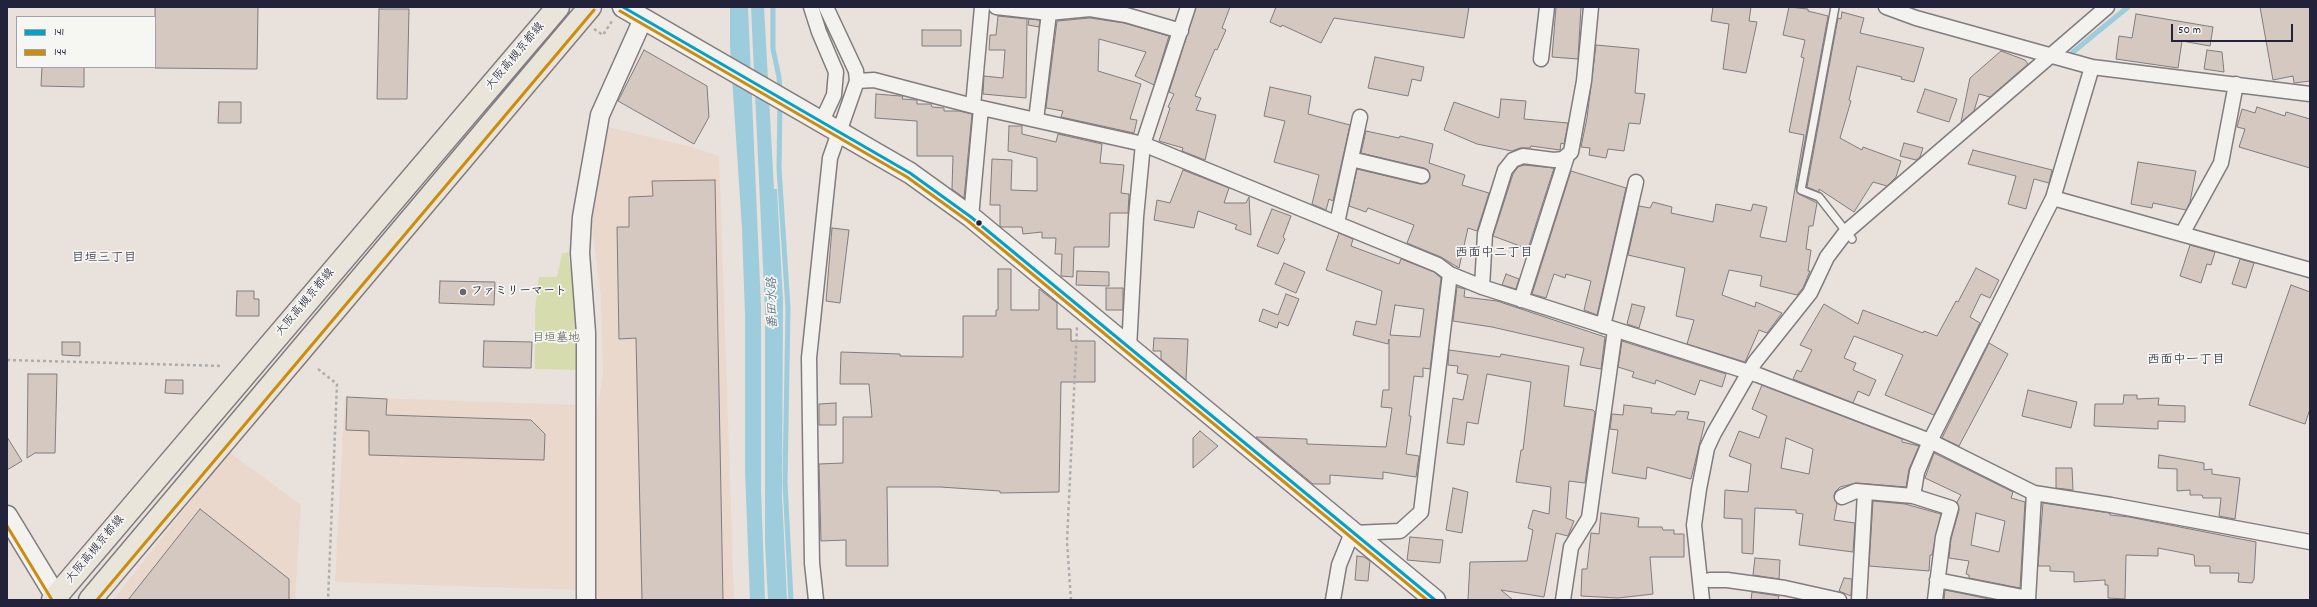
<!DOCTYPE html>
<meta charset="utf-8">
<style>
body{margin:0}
#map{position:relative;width:2317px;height:607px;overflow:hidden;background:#e9e1db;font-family:Dekko,sans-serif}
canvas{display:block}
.frame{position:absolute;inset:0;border:8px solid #22223b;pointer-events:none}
.legend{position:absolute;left:16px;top:16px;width:140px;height:52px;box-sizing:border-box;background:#f6f6f2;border:1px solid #a1a1a9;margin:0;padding:5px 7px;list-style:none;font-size:12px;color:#22223b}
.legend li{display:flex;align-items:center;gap:8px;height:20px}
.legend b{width:20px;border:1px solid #a1a1a9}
.scale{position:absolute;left:2171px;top:24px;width:122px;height:18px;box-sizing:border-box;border:2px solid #22223b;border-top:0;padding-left:5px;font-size:12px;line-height:14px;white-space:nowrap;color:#22223b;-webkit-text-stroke:3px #f6f6f2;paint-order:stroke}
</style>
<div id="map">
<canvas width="2317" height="607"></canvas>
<div class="frame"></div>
<ul class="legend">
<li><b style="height:5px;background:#02a2c7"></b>141</li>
<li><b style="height:5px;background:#cc8c0c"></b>144</li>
</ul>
<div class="scale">50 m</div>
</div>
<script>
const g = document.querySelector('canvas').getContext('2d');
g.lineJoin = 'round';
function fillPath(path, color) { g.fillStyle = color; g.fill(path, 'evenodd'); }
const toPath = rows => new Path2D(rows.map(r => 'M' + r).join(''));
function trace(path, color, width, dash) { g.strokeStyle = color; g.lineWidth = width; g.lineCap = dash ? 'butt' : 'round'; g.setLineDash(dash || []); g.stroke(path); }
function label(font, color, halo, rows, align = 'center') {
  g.font = font + ' Dekko,"Klee One",sans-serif'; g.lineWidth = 3.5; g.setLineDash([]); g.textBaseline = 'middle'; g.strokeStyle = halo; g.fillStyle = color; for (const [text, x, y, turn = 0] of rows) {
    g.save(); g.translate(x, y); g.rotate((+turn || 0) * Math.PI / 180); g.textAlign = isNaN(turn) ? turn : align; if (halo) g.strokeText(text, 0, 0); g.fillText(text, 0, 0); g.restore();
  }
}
const built = toPath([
 [608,127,691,147,719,156,734,600,596,600,596,416,603,374,601,296,592,226,593,211],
 [345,397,579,405,577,590,335,582],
 [229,452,301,505,295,600,113,600]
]);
const green = toPath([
 [568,252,575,297,577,370,535,369,535,309,539,277,557,277,562,254]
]);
const water = toPath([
 [730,7,748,7,761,307,761,490,765,600,750,600,745,470,745,315,742,229,730,46],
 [751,7,764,7,774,189,777,189,783,301,782,495,787,600,768,600,765,542,765,310]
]);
const stream = toPath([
 [773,7,773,49,779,77,780,91],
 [2073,52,2128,7],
 [780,103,779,168,788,308,785,483,791,600]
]);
const building = toPath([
 [155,7,258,7,257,69,155,68,155,7],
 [1196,7,1230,7,1222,28,1226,30,1217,50,1215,49,1195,96,1201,98,1196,110,1216,115,1205,160,1182,151,1183,148,1159,141,1170,108,1168,107,1174,94,1169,92,1196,7],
 [1276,7,1469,7,1464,38,1334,18,1321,43,1282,25,1281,27,1270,22,1276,7],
 [1556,7,1581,7,1578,59,1552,57,1556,7],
 [1713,7,1751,7,1749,21,1757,22,1746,73,1723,69,1729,24,1711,21,1713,7],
 [1789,7,1808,9,1808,11,1828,16,1796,189,1799,194,1817,203,1813,226,1809,226,1806,249,1811,250,1808,271,1810,271,1803,288,1797,295,1760,286,1762,276,1729,270,1722,295,1755,307,1756,302,1782,313,1767,333,1759,330,1745,362,1687,344,1694,320,1676,316,1685,268,1628,255,1639,206,1650,208,1653,202,1672,207,1671,213,1713,222,1716,204,1751,211,1753,204,1767,207,1760,237,1786,242,1804,135,1789,132,1804,58,1801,57,1805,40,1783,35,1789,7],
 [2260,7,2310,7,2310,81,2294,83,2293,76,2273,80,2260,7],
 [379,9,409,9,407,99,377,99,379,9],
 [1842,12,1864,18,1860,33,1924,48,1914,82,1901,79,1902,77,1857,66,1849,100,1851,101,1840,138,1862,150,1863,147,1901,161,1896,177,1887,186,1873,182,1854,212,1819,189,1819,192,1807,187,1838,18,1841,19,1842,12],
 [2136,14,2213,27,2210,46,2182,41,2178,68,2116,59,2119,36,2132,38,2136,14],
 [998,16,1027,19,1026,98,983,94,984,76,1003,78,1005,50,989,50,990,35,996,35,998,16],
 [1090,18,1124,23,1169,36,1154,85,1135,76,1146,52,1099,39,1098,71,1141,84,1130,119,1137,120,1134,133,1061,117,1063,111,1046,108,1057,21,1090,18],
 [1029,19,1040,20,1039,27,1028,25,1029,19],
 [922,30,961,30,961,46,922,46,922,30],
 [1596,45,1639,49,1635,93,1645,94,1640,124,1629,123,1624,151,1608,149,1606,158,1589,155,1590,148,1581,147,1587,118,1596,45],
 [644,50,707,86,709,117,694,144,618,101,644,50],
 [2207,50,2222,52,2224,72,2204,69,2207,50],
 [2001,51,2025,60,2028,64,1990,97,1979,94,1974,111,1961,122,1970,78,2001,51],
 [1375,57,1424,67,1421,81,1412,79,1408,96,1368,88,1375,57],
 [42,67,84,67,84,87,41,86,42,67],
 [1270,87,1311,96,1308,114,1350,125,1333,201,1329,199,1326,210,1312,204,1319,175,1274,162,1285,121,1264,116,1270,87],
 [1925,89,1957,99,1949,122,1917,112,1925,89],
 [876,94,900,96,903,96,902,99,917,100,917,104,931,104,932,107,944,108,944,111,959,111,972,114,964,198,952,189,953,156,917,156,917,121,875,118,876,94],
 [1501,99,1526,101,1524,119,1568,123,1564,144,1561,143,1560,150,1531,146,1530,148,1520,148,1512,151,1477,144,1444,130,1454,102,1499,118,1501,99],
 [219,102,241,102,241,123,218,123,219,102],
 [2257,107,2285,116,2286,112,2310,119,2310,168,2239,147,2245,129,2237,127,2242,109,2255,113,2257,107],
 [1009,126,1022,126,1022,134,1056,142,1058,134,1102,144,1100,163,1124,165,1121,193,1129,194,1128,213,1110,213,1109,247,1074,247,1073,277,1061,276,1062,254,1055,254,1056,238,1042,238,1042,232,1023,234,1022,227,1001,227,1000,226,1000,205,990,205,992,159,1012,160,1011,190,1037,191,1037,158,1008,151,1009,126],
 [1366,131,1399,138,1400,136,1433,144,1429,163,1465,175,1462,185,1489,193,1477,231,1468,228,1459,268,1441,257,1407,243,1414,225,1368,208,1366,212,1349,206,1357,169,1420,184,1428,182,1430,178,1428,170,1424,168,1361,153,1366,131],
 [1904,143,1923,148,1920,157,1916,160,1900,156,1904,143],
 [1973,150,2052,170,2049,183,2034,179,2026,209,2008,204,2016,176,1968,164,1973,150],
 [2138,162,2196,171,2190,202,2186,210,2153,203,2152,208,2131,204,2138,162],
 [1524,165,1554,168,1528,249,1493,236,1513,174,1518,167,1524,165],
 [1183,170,1229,188,1224,203,1246,203,1249,197,1251,235,1235,229,1237,225,1198,211,1194,228,1154,220,1157,200,1170,203,1183,170],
 [1571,171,1626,188,1597,315,1584,310,1591,281,1566,274,1565,278,1554,274,1546,298,1532,294,1571,171],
 [715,180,723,600,642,600,636,338,619,339,617,227,629,227,629,197,653,196,652,181,715,180],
 [1272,209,1291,216,1283,237,1285,239,1278,254,1257,246,1272,209],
 [832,228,849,230,840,303,826,301,832,228],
 [1339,233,1353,239,1351,246,1399,264,1401,259,1434,272,1441,278,1430,369,1423,368,1423,377,1414,376,1409,416,1411,416,1406,454,1419,456,1416,477,1383,472,1383,479,1330,475,1330,484,1313,484,1256,437,1307,439,1307,444,1386,447,1392,408,1381,407,1383,390,1389,390,1389,339,1388,344,1353,335,1356,321,1376,325,1382,291,1326,270,1339,233],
 [1395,305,1424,309,1420,337,1390,335,1395,305],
 [2190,245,2215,252,2211,265,2207,264,2201,283,2180,276,2190,245],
 [2240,259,2254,263,2246,288,2232,284,2240,259],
 [1284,263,1305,272,1296,293,1275,284,1284,263],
 [1976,268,1999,280,1990,298,1981,294,1970,317,1980,323,1934,415,1885,395,1903,355,1854,336,1844,358,1856,363,1853,370,1876,380,1869,396,1858,391,1853,403,1793,379,1797,370,1801,372,1812,350,1800,345,1824,304,1858,324,1863,310,1923,333,1924,331,1937,336,1956,301,1958,302,1976,268],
 [998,269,1011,269,1011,310,1039,310,1039,289,1057,303,1057,329,1071,329,1071,341,1095,341,1095,382,1061,382,1059,492,1000,493,1000,491,940,487,887,487,888,566,846,566,846,540,821,541,819,464,843,463,843,417,872,417,869,384,840,384,841,352,900,354,900,356,963,357,963,316,996,316,996,310,998,310,998,269],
 [1077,271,1109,272,1109,286,1076,285,1077,271],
 [1506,274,1519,279,1516,289,1502,285,1506,274],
 [440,281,495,282,494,305,439,303,440,281],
 [2291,285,2310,292,2310,409,2305,424,2249,405,2291,285],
 [1457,287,1465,289,1464,297,1497,301,1605,337,1601,369,1580,365,1584,348,1492,327,1453,321,1457,287],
 [1106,288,1123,288,1123,310,1106,310,1106,288],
 [237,291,254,291,254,299,259,299,259,316,236,316,237,291],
 [1286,294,1299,299,1288,326,1279,322,1277,328,1259,321,1263,309,1278,315,1286,294],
 [1632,304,1645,307,1639,328,1627,324,1632,304],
 [1154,338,1188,339,1186,380,1161,359,1161,351,1153,351,1154,338],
 [484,341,532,342,531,368,483,367,484,341],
 [1622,341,1726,374,1722,387,1700,380,1695,395,1656,380,1655,384,1632,377,1634,372,1618,367,1622,341],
 [62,342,80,342,80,356,62,355,62,342],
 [1989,343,2008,354,1959,446,1942,438,1989,343],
 [1449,350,1500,357,1501,354,1569,366,1564,406,1593,410,1595,412,1585,483,1569,481,1566,518,1574,521,1568,536,1556,533,1544,597,1501,590,1513,600,1468,600,1470,562,1527,561,1533,530,1528,528,1533,510,1549,514,1551,487,1516,482,1521,450,1523,450,1531,382,1487,374,1478,424,1467,422,1464,445,1447,443,1453,398,1463,400,1468,375,1457,373,1458,366,1448,365,1449,350],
 [28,374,57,374,55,453,35,453,27,458,28,374],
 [166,380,183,380,183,394,165,393,166,380],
 [1762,385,1902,439,1902,442,1919,446,1909,469,1906,487,1856,483,1840,487,1835,492,1834,496,1837,504,1834,520,1855,523,1853,552,1799,545,1803,514,1796,513,1796,510,1755,508,1753,554,1742,553,1742,519,1724,518,1725,490,1748,492,1751,464,1729,456,1739,431,1759,438,1767,416,1752,409,1762,385],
 [1786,438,1813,449,1809,474,1781,468,1786,438],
 [2028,390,2077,402,2071,428,2022,416,2028,390],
 [2124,395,2137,395,2137,399,2159,398,2158,405,2185,406,2185,422,2158,421,2158,429,2094,426,2095,404,2123,404,2124,395],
 [347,397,387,399,386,415,531,420,545,434,544,460,369,455,369,431,346,430,347,397],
 [836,403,836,425,819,425,819,404,836,403],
 [1624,405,1652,408,1651,413,1675,415,1677,411,1689,412,1687,419,1705,422,1691,479,1647,467,1646,479,1612,473,1618,430,1610,429,1612,414,1623,415,1624,405],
 [1200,431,1218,446,1193,468,1193,438,1200,431],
 [7,437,22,461,7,470,7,437],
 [1934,453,2013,492,2011,498,2025,502,2020,588,1969,578,1969,575,1966,574,1969,561,1949,558,1951,539,1959,510,1957,502,1961,495,1925,478,1934,453],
 [1976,513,2005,521,1999,552,1971,545,1976,513],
 [2159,455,2204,463,2204,470,2212,469,2212,474,2240,478,2235,519,2219,516,2221,498,2203,498,2202,495,2190,495,2190,490,2177,491,2177,469,2158,468,2159,455],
 [2056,468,2072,468,2073,490,2056,488,2056,468],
 [1453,488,1468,492,1462,533,1446,530,1453,488],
 [1873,501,1905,504,1941,514,1932,555,1930,555,1929,571,1869,566,1873,501],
 [2043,503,2110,513,2110,515,2129,517,2256,542,2254,579,2252,583,2238,582,2239,573,2210,573,2210,566,2195,566,2194,555,2158,548,2158,556,2126,555,2125,599,2108,598,2108,585,2105,585,2105,580,2074,582,2074,572,2050,571,2050,566,2038,566,2043,503],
 [200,509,289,579,289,600,128,600,200,509],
 [1601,513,1639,518,1638,527,1662,527,1663,530,1674,530,1674,534,1684,534,1684,557,1650,557,1653,594,1618,598,1581,596,1582,569,1587,569,1591,533,1599,534,1601,513],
 [1410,537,1443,540,1440,563,1407,560,1410,537],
 [1357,556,1364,557,1370,561,1368,581,1355,580,1357,556],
 [1755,558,1780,560,1779,579,1753,575,1755,558],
 [1844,578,1852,579,1851,596,1839,591,1844,578],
 [1945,590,1994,600,1944,600,1945,590],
 [1752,592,1779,596,1778,600,1751,600,1752,592]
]);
const path = toPath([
 [594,29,603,35,612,21],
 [7,360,222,366],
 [318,369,337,384,328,600],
 [1071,600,1067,542,1077,327]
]);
const service = toPath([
 [1835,7,1801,190,1819,197,1852,239]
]);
const minor = toPath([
 [811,7,819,32,836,72,834,95,822,121],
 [996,7,1049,13,1090,9,1126,15,1181,31],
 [1886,7,1916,18,2092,67,2310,94],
 [1541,59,1547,7],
 [857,81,874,80,973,106,1143,144,1438,265,1450,274,1482,287,1758,375,1930,441,2034,493,2111,505,2310,542],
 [973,106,982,7],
 [1036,120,1049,13],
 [1351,159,1422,176],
 [2053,198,2310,270],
 [971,217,981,108],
 [1337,223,1360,117],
 [2182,234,2221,163,2236,84],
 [1482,287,1485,234,1505,170,1513,160,1523,156,1554,160,1563,159,1571,152,1584,81,1591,7],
 [1521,300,1567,156],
 [1603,326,1636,182],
 [1129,348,1136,217,1143,144,1188,7],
 [1913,496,1917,472,1930,441,2053,198,2092,67],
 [1842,497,1856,491,1913,496,1951,508,1943,537,1935,600],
 [1710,580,1727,580,1785,588,1839,600],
 [1937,580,2028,598],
 [816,600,812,563,809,358,830,158,857,81,856,71,826,7],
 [1333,600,1339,565,1352,533,1400,531,1421,512,1450,274],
 [1563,600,1571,547,1589,518,1615,330],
 [1702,600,1694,525,1699,489,1707,448,1714,433,1755,362,1810,293,1827,257,1846,232,2107,7],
 [1859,600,1865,492],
 [2028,600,2034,493]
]);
const tertiary = toPath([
 [586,600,586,333,580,253,582,217,600,115,643,19]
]);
const secondary = toPath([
 [623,7,910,173,971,217,1435,600],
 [7,516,58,600]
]);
const primary = toPath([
 [53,600,558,7],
 [90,600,590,7]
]);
const bus1 = toPath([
 [623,7,910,173,971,217,1435,600]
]);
const bus2 = toPath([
 [620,11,907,177,968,221,1427,600],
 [7,526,52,600],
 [97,600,594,10]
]);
const markers = [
 [979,223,3.5,"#22223b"],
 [463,292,4,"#686573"]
];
const streetNames = [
 ["大阪高槻京都線",516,57,-50],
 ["大阪高槻京都線",306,303,-50],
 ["大阪高槻京都線",96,550,-50]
];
const poiNames = [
 ["ファミリーマート",471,292]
];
const parkNames = [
 ["目垣墓地",556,339]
];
const neighbourhoodNames = [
 ["西面中二丁目",1494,254],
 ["目垣三丁目",104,259],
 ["西面中一丁目",2186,361]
];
const waterNames = [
 ["番田水路",774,303,-91]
];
fillPath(built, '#ead8cd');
fillPath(green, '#d7dcae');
fillPath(water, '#9dccdc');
trace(stream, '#9dccdc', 5);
fillPath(building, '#d5c8c0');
trace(building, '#807c7f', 1);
trace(service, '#807c7f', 10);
trace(minor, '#807c7f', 17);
trace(tertiary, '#807c7f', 21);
trace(secondary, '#807c7f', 23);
trace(primary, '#807c7f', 25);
trace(path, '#aeadae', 2.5, [3, 3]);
trace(service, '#f3f2ef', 7);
trace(minor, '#f3f2ef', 14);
trace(tertiary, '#f3f2ef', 18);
trace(secondary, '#f3f2ef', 20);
trace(primary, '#eae5db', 22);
trace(bus1, '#02a2c7', 3);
trace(bus2, '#cc8c0c', 3);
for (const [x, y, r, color] of markers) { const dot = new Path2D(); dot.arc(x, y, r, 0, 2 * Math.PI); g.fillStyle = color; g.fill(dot); trace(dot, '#f6f6f2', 1.5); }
label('12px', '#22223b', '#f6f6f2', streetNames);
label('bold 12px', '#22223b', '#f6f6f2', poiNames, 'left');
label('12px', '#545853', '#f6f6f2', parkNames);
label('13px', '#22223b', '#f6f6f2', neighbourhoodNames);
label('italic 13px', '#425a74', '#f6f6f2', waterNames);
</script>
